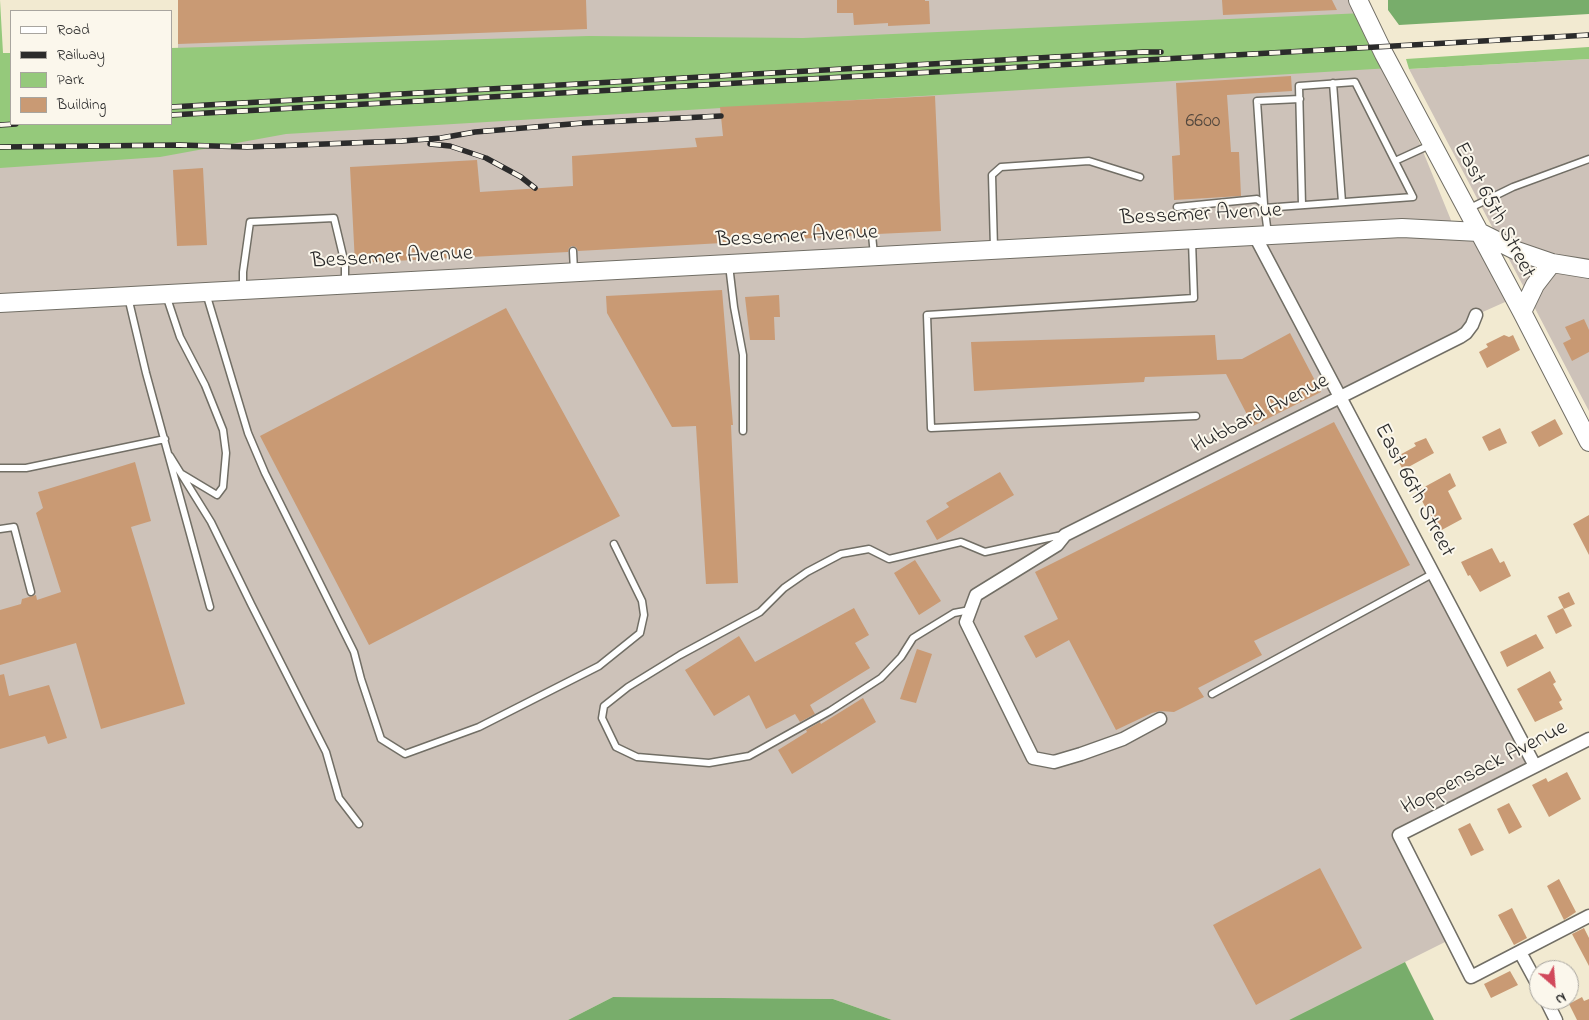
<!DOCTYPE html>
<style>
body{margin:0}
#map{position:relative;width:1589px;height:1020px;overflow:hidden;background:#f2ead1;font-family:"Indie Flower",sans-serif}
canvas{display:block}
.legend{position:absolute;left:10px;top:10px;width:162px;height:115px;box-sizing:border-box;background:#fbf7ec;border:1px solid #a8a59f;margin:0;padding:6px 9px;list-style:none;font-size:15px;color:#2b2b2b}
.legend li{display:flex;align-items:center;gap:10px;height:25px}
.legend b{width:25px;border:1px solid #a8a59f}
.north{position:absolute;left:1529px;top:960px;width:50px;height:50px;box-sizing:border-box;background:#fbf7ec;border:1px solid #a8a59f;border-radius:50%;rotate:153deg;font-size:14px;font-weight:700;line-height:20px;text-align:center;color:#2b2b2b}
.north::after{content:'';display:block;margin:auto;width:18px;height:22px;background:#d1495b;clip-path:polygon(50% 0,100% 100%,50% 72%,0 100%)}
</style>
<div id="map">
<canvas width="1589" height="1020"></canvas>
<ul class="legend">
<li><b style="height:6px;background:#fff"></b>Road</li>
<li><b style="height:6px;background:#2b2b2b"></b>Railway</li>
<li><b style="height:14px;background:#95c97b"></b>Park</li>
<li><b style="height:14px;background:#c99a74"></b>Building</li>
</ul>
<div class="north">N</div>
</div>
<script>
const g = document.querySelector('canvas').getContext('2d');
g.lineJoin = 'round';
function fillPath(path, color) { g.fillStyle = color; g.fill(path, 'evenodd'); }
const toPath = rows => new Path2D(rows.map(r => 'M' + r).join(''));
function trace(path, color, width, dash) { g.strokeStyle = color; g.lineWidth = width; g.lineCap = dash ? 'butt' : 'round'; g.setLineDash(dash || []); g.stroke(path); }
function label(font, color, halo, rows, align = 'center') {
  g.font = font + ' "Indie Flower",sans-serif'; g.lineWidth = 4; g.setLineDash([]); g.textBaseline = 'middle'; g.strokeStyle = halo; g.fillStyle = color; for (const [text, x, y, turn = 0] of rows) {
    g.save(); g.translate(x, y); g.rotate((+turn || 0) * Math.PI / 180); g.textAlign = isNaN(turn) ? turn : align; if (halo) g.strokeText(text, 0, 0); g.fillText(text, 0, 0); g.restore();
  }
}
const industrial = toPath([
 [178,0,1358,0,1380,46,1455,230,1479,232,1514,298,1476,315,1472,325,1341,397,1535,766,1399,835,1451,939,1289,1020,892,1020,833,999,613,997,568,1020,0,1020,0,167,171,124,178,71],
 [1589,59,1589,411,1409,69]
]);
const green = toPath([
 [0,0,3,53,11,53,11,124,171,124,171,48,589,36,803,38,1364,13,1391,68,286,134,160,157,0,168],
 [1589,47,1589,59,1409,69,1406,59]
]);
const forest = toPath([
 [1388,0,1589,0,1589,14,1399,25,1388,10],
 [1405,962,1434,1020,1289,1020],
 [613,997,833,999,892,1020,568,1020]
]);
const building = toPath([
 [178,0,586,0,587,29,178,44],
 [837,0,925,0,925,1,929,1,930,24,888,26,888,23,854,25,853,13,837,13],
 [1222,0,1332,0,1337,10,1223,15],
 [1291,76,1292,91,1227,95,1231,152,1239,152,1241,196,1174,200,1172,156,1180,155,1176,83],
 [935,96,941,231,877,234,872,230,869,231,867,235,578,251,576,247,572,246,569,248,568,252,355,263,350,167,477,160,480,192,573,186,572,156,697,147,695,138,723,136,720,107],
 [203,168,207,245,177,246,173,170],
 [722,290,733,425,731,425,738,583,706,584,696,426,672,427,607,313,606,296],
 [779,295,780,317,774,317,775,340,750,340,745,297],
 [506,308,620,516,369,645,260,436],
 [1584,319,1589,330,1589,352,1572,361,1563,343,1571,339,1565,327],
 [1290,333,1321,392,1253,426,1226,374,1145,377,1144,382,974,391,971,342,1215,335,1217,360,1242,359],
 [1504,335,1509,337,1513,335,1520,350,1487,368,1479,352,1488,347,1486,344],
 [1555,419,1563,434,1539,447,1531,432],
 [1334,422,1410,565,1254,641,1262,655,1198,688,1204,697,1174,712,1160,711,1152,713,1116,730,1069,640,1036,658,1024,636,1058,619,1035,572],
 [1500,428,1507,443,1489,451,1482,437],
 [1426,438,1434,453,1403,470,1396,457,1416,446,1414,443],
 [135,462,151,521,131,527,185,704,101,729,76,643,0,665,0,610,21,604,22,599,36,595,37,600,61,592,36,513,43,508,38,492],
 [1000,472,1014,495,937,540,926,521,949,507,946,503],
 [1450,473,1456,486,1448,491,1462,519,1438,532,1417,491],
 [1589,515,1589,555,1573,524],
 [1492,548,1500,563,1504,561,1511,576,1480,592,1470,575,1468,576,1461,562],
 [915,560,941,601,919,615,894,573],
 [1569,592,1575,604,1564,609,1558,597],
 [854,608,869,635,855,643,870,668,810,705,815,714,800,722,795,714,766,729,749,695,714,716,685,670,739,636,755,662],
 [1563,608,1572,626,1556,634,1547,616],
 [1536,634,1544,648,1507,667,1500,652],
 [917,649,932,654,916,703,900,699],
 [1550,671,1556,682,1553,684,1562,700,1559,702,1563,709,1535,722,1517,689],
 [4,674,9,696,49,685,67,738,48,744,45,736,0,749,0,675],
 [863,698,876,722,792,774,778,750,807,732,806,730,820,722,821,724],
 [1567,772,1581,799,1549,817,1532,785,1546,778,1548,782],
 [1509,803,1522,827,1509,834,1497,809],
 [1470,823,1484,850,1471,856,1458,829],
 [1320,868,1362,948,1256,1005,1213,925],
 [1559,879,1576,912,1564,920,1547,886],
 [1512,908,1527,938,1514,945,1498,915],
 [1584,928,1589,938,1589,966,1572,934],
 [1510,971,1518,985,1491,998,1484,984],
 [1582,997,1584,1001,1589,999,1589,1020,1577,1020,1569,1004]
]);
const lane = toPath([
 [1333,83,1342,202],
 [1395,161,1430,145],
 [1264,204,1257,101,1300,99],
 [1177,207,1257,199,1264,204,1268,234],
 [1264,208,1413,197,1355,82,1299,86,1302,205],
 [1468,209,1513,187,1589,159],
 [872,235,874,255],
 [1192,241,1194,298,927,315,931,428,1196,416],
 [994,248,992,175,1001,167,1089,161,1140,177],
 [573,251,574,271],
 [729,265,734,307,743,355,743,431],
 [243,288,243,272,250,222,334,218,345,264,345,283],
 [206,293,248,433,265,473,354,652,361,679,381,739,405,754,479,727,599,666,640,633,644,615,642,601,614,544],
 [166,295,180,337,205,385,223,430,226,453,223,487,217,495,182,474],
 [128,297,146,373,210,607],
 [170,456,211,522,251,604,326,752,339,798,359,824],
 [0,468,26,468,165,439],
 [0,529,14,527,31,592],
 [970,610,954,613,913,638,901,657,881,678,830,711,749,756,709,763,637,757,616,747,602,718,604,706,628,687,680,655,760,612,784,588,807,572,841,554,869,549,889,559,961,542,985,552,1062,535],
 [1212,694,1434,573]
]);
const street = toPath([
 [1255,236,1535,766],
 [1160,719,1123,739,1081,754,1054,762,1033,758,966,622,976,595,1057,545,1065,535,1460,337,1466,333,1472,325,1476,315],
 [1589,739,1399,835,1471,977,1589,916],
 [1520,952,1539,987],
 [1546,1000,1556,1020]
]);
const secondary = toPath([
 [1358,0,1384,54,1522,312,1589,442],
 [0,303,1402,228,1479,232,1517,251,1552,263,1589,269],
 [1522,312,1535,285,1552,263]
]);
const rail = toPath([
 [171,107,1143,52,1161,52],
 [171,115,1589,35],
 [0,125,16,124],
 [430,144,450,146,486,158,521,177,535,188],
 [0,147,180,145,247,147,402,141,441,138,475,132,583,123,721,116]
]);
const numberNames = [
 ["6600",1203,123]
];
const streetNames = [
 ["East 65th Street",1493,211,62],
 ["Bessemer Avenue",1201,216,-3],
 ["Bessemer Avenue",797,238,-3],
 ["Bessemer Avenue",392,259,-3],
 ["Hubbard Avenue",1261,415,-27],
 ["East 66th Street",1413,491,62],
 ["Hoppensack Avenue",1485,769,-27]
];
fillPath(industrial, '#cdc2b9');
fillPath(green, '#95c97b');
fillPath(forest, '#78ad6b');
fillPath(building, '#c99a74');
trace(lane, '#716e65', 9);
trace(street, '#716e65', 15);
trace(secondary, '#716e65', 20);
trace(lane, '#fff', 6);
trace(street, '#fff', 12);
trace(secondary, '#fff', 18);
trace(rail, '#2b2b2b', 5.5);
trace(rail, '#fbf7ec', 4, [11]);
label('20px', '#52473d', null, numberNames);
label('22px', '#2b2b2b', '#fbf7ec', streetNames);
</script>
